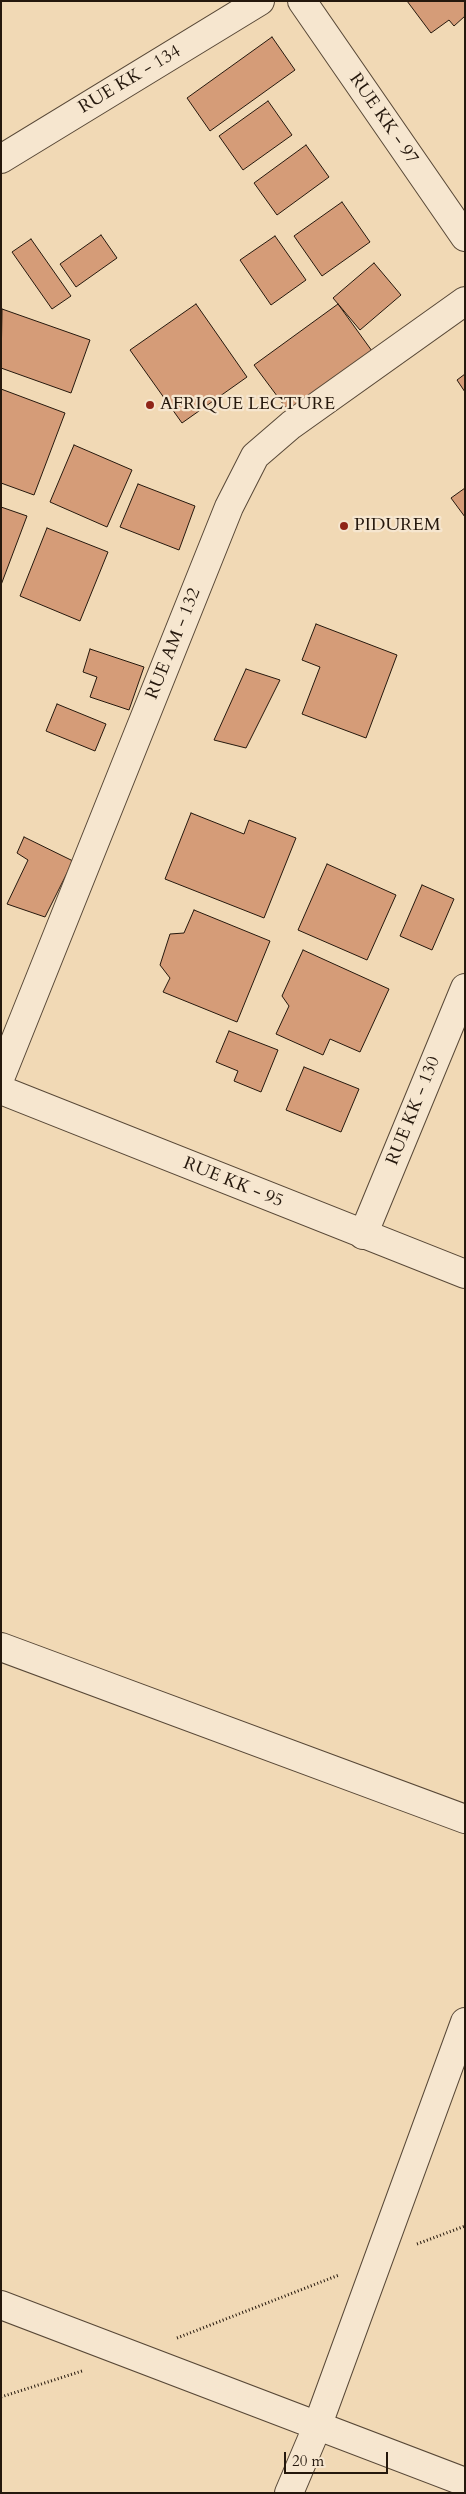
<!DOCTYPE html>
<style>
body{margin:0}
#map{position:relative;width:466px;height:2494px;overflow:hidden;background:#f1d9b5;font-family:Cardo,serif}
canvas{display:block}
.frame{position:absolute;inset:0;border:2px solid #25180d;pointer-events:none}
.scale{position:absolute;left:284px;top:2452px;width:104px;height:22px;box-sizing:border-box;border:2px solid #25180d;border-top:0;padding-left:6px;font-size:15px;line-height:18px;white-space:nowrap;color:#25180d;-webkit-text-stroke:4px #f6e6cf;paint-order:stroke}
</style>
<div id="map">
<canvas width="466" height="2494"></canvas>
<div class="frame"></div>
<div class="scale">20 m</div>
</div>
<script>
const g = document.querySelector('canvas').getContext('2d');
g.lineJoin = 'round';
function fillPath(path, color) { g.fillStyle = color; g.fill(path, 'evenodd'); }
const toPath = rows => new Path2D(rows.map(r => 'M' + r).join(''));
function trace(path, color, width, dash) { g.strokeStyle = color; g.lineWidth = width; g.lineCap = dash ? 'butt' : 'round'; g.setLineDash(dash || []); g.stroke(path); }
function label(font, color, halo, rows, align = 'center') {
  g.font = font + ' Cardo,serif'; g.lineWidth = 4.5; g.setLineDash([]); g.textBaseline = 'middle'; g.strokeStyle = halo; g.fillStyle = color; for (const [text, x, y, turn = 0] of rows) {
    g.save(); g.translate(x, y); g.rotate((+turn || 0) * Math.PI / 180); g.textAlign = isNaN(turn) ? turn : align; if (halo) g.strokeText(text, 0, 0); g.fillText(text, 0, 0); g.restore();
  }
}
const building = toPath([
 [407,1,465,1,465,16,454,26,449,20,431,33,407,1],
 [272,37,295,70,210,131,187,98,272,37],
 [268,101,292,135,243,170,219,136,268,101],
 [306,145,329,177,277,215,254,183,306,145],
 [342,202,370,242,322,276,294,236,342,202],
 [101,235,117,258,76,287,60,264,101,235],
 [275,236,306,280,271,305,240,260,275,236],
 [31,239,71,296,52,309,12,252,31,239],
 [374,263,401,295,360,330,333,298,374,263],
 [196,304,247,377,182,423,130,350,196,304],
 [338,304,372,351,289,412,254,365,338,304],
 [2,309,90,340,71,393,1,368,2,309],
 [465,374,465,392,457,380,465,374],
 [1,389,65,413,34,495,1,483,1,389],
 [74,445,132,470,107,527,50,502,74,445],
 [138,484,195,506,179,550,120,527,138,484],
 [465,488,465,517,451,498,465,488],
 [1,507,27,516,1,585,1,507],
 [47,528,108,552,80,621,20,596,47,528],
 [316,624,397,655,366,738,302,714,320,667,302,660,316,624],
 [90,649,144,667,129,710,90,697,97,677,83,672,90,649],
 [246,669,280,680,246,748,214,740,246,669],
 [57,704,106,724,95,751,46,731,57,704],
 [191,813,244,834,249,820,296,838,264,918,165,879,191,813],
 [24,837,73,861,45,917,7,904,28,860,17,853,24,837],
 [327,864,396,895,367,960,298,930,327,864],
 [422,885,454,899,432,950,400,936,422,885],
 [194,910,270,941,237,1022,163,992,170,978,160,965,170,934,184,933,194,910],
 [303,950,389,989,360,1052,330,1039,323,1055,276,1034,289,1006,282,996,303,950],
 [229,1031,278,1050,261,1092,234,1081,238,1071,216,1062,229,1031],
 [304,1067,359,1089,341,1132,286,1110,304,1067]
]);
const path = toPath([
 [417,2244,465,2226],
 [177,2338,339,2275],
 [1,2397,82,2371]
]);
const minor = toPath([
 [302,1,465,237],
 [1,159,260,1],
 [1,1076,229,507,255,456,291,425,465,301],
 [363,1235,465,988],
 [1,1647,465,1819],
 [1,2305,465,2482],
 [289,2493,317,2427,465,2022]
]);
const tertiary = toPath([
 [1,1090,465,1274]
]);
const markers = [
 [150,405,5,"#8f2418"],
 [344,526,5,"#8f2418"]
];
const streetNames = [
 ["RUE KK - 134",130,80,-31],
 ["RUE KK - 97",383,119,55],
 ["RUE AM - 132",174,644,-68],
 ["RUE KK - 130",414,1111,-68],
 ["RUE KK - 95",233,1183,22]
];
const poiNames = [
 ["AFRIQUE LECTURE",160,405],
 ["PIDUREM",354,526]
];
fillPath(building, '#d59c78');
trace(building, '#25180d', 1);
trace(minor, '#584837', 30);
trace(tertiary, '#584837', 30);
trace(path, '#25180d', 3, [1, 2.5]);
trace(minor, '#f6e6cf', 28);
trace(tertiary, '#f6e6cf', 28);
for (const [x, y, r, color] of markers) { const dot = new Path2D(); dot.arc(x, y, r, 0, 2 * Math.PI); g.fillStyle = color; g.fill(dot); trace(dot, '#f6e6cf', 2); }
label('18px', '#25180d', '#f6e6cf', streetNames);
label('18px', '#25180d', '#f6e6cf', poiNames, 'left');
</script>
